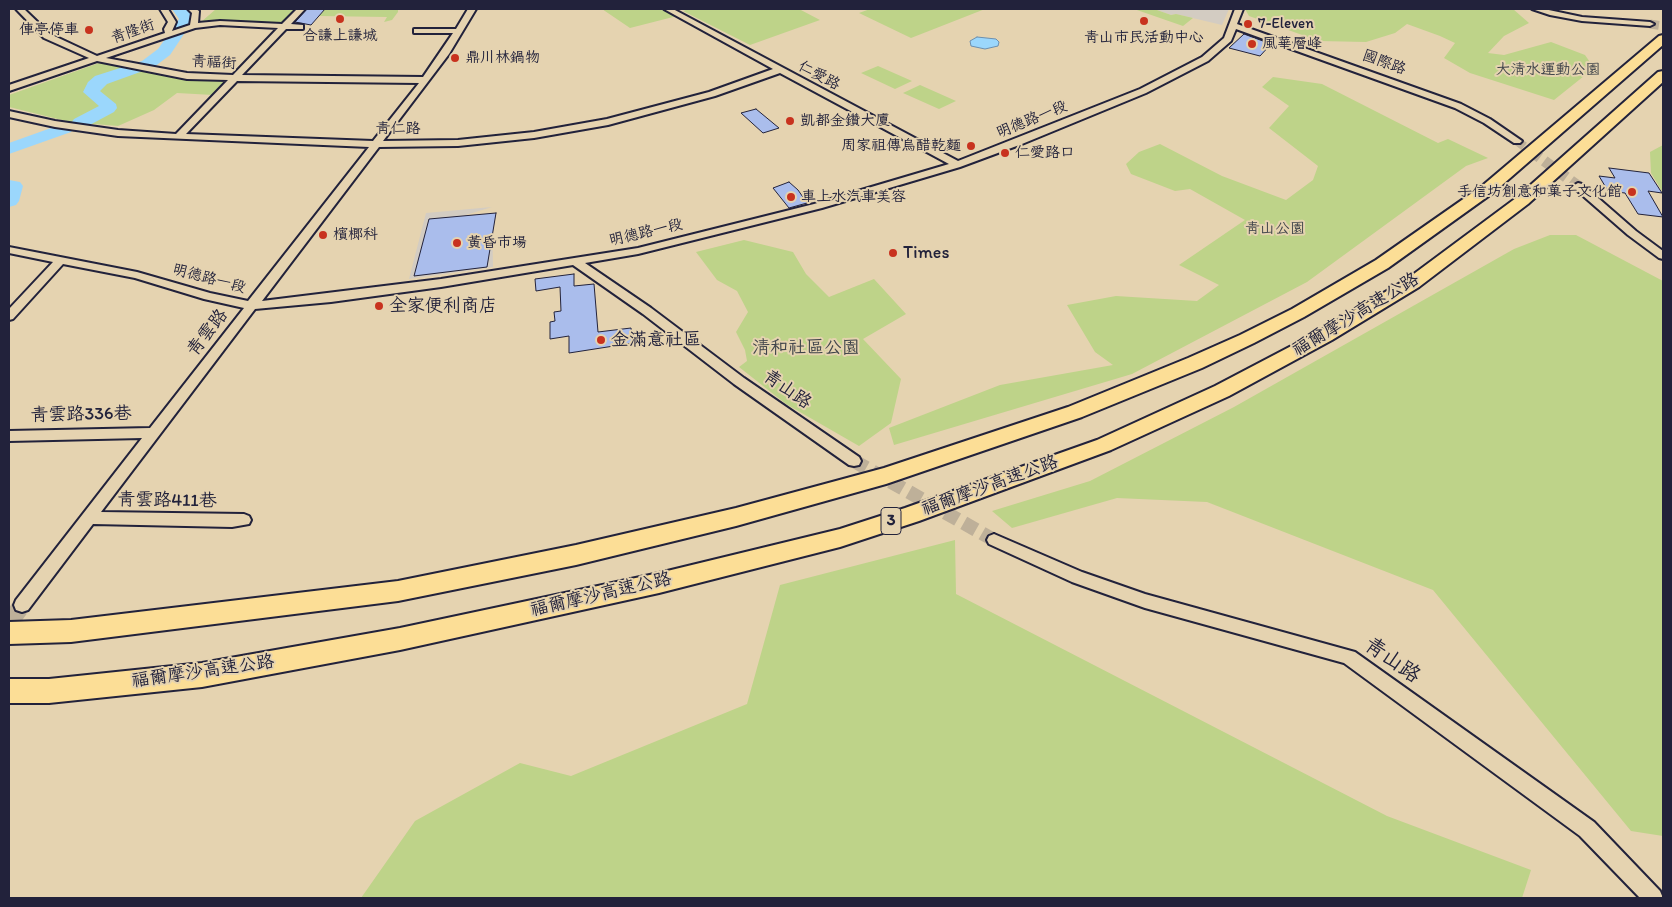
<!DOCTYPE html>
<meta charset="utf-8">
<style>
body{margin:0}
#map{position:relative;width:1672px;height:907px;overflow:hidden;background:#e5d3b0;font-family:Itim,sans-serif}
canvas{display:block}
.frame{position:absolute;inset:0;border:10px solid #22223b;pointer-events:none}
</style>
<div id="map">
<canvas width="1672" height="907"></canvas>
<div class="frame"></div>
</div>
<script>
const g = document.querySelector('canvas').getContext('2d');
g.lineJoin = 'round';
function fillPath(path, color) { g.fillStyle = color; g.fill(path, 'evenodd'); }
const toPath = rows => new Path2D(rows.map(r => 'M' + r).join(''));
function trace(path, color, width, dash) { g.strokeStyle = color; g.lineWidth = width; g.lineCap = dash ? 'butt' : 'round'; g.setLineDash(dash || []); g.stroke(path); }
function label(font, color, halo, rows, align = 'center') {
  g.font = font + ' Itim,"LXGW WenKai TC",sans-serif'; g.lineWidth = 4; g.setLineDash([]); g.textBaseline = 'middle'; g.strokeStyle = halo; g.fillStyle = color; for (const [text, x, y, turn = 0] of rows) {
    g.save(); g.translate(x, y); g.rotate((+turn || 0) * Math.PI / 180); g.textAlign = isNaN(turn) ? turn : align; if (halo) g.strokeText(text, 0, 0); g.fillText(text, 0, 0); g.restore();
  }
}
const built = toPath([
 [1154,9,1229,9,1222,25,1176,14,1171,15],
 [492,207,446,221,492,213,493,267,409,279,426,213]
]);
const green = toPath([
 [216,9,295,9,282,22,276,24,201,22],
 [325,9,398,9,398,12,392,20,384,22,387,17,319,16],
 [602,9,663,9,677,16,630,28],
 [689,9,799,9,820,20,750,45,683,11],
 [870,9,985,9,911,38,859,13],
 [1134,9,1154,9,1171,15,1176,14,1193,18,1183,26],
 [1245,9,1513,9,1529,23,1504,36,1488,53,1504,55,1551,42,1585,55,1594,68,1554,100,1470,73,1444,58,1455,43,1440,36,1407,24,1395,33,1366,42,1319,41,1249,16],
 [99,63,179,77,220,79,225,84,213,95,177,93,154,110,118,126,70,122,9,107,9,95],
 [878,66,912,81,895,89,861,73],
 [1273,77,1322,84,1438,143,1448,139,1488,158,1466,166,1307,282,1132,374,894,445,889,428,1000,385,1113,365,1095,352,1067,305,1116,296,1197,301,1219,285,1179,265,1245,220,1190,189,1175,191,1131,174,1126,164,1139,152,1160,144,1222,176,1286,200,1313,180,1318,166,1269,128,1289,106,1262,87],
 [920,85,956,101,939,109,903,93],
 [1663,145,1663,193,1651,173,1650,152],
 [1550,235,1576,235,1663,281,1663,836,1631,831,1433,590,1207,502,1117,498,1012,528,992,511,1090,481,1234,407,1514,249],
 [744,240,793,252,806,274,829,297,874,279,906,314,863,339,901,379,891,423,859,446,786,404,739,367,747,361,745,350,736,332,748,312,737,291,717,280,696,252],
 [955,540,956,594,1387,816,1531,870,1522,898,361,898,415,821,520,763,571,776,747,704,780,585]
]);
const water = toPath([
 [977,37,996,39,999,42,998,46,985,49,971,46,970,41,977,37]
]);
const river = toPath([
 [172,9,187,9,194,19,170,55,154,67,107,84,100,91,116,104,117,108,114,112,86,127,80,128,74,127,71,123,74,119,99,106,83,92,88,82,95,76,142,61,158,49,179,19,172,9],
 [65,123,71,124,74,128,71,132,9,154,9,143,65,123],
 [9,180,20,182,23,186,19,201,16,205,9,207,9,180]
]);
const building = toPath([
 [307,9,325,9,311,25,295,22,307,9],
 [1244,34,1271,44,1260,56,1229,48,1244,34],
 [756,109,779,128,763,133,741,113,756,109],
 [1609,168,1649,173,1662,193,1648,191,1663,217,1638,214,1625,193,1608,191,1599,176,1615,178,1609,168],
 [789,182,798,190,807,203,789,208,773,188,789,182],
 [496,213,487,267,414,276,429,219,496,213],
 [574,274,574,286,594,284,598,332,631,328,633,343,569,353,569,336,550,339,550,322,555,321,554,312,561,311,560,287,536,291,535,279,574,274]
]);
const minorTunnelFar3 = toPath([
 [1650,24,1663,26],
 [1517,141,1533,153]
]);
const minorTunnelFar2 = toPath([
 [1531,151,1578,186]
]);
const minorTunnelFar1 = toPath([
 [854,461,994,540]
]);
const minorTunnel = toPath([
 [9,623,22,605]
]);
const minor = toPath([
 [16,9,24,9,50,34,97,56,165,33,164,29,168,22,160,9,168,9,176,22,172,31,190,25,192,13,188,9,196,9,199,11,198,23,220,21,282,24,297,9,305,9,291,24,303,25,303,29,286,29,242,75,423,77,453,33,414,33,414,29,456,29,468,9,476,9,449,54,383,141,458,140,534,132,607,119,709,92,773,69,664,9,673,9,958,161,1140,89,1202,57,1224,38,1235,9,1243,9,1237,24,1461,104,1490,119,1522,141,1520,143,1514,143,1484,123,1455,108,1236,29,1231,41,1208,61,1146,93,1022,144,960,167,822,208,638,254,585,263,651,308,744,378,859,457,861,461,859,465,854,466,849,465,734,384,643,314,573,265,441,287,331,302,255,309,101,512,244,514,249,516,251,520,249,524,232,527,93,524,28,610,22,612,16,610,14,605,16,600,142,438,9,441,9,431,150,428,244,308,204,299,135,278,63,264,13,319,9,320,9,309,53,262,9,253,9,247,137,272,210,293,248,301,369,147,118,136,55,127,9,117,9,111,55,121,118,130,176,134,228,80,187,79,97,61,9,91,9,85,89,58,44,38,16,9],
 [220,25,278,28,233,75,187,73,106,58,195,28,220,25],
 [780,73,949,164,814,204,638,248,441,279,262,301,379,147,458,146,534,138,608,125,715,96,780,73],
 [237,81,419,83,373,141,186,134,237,81],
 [1532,9,1544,9,1582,17,1650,22,1654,24,1650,26,1582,21,1550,15,1532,9],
 [1578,183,1582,184,1636,231,1663,251,1663,259,1659,258,1628,235,1574,188,1573,186,1578,183],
 [994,534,1082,572,1145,594,1355,652,1594,822,1660,891,1663,898,1640,898,1580,836,1344,663,1145,608,1072,582,989,544,987,540,989,536,994,534]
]);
const highway = toPath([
 [1663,35,1663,45,1494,192,1388,268,1304,317,1254,343,1202,368,1082,417,886,484,736,526,576,565,398,601,71,642,9,644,9,622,71,620,398,581,576,545,736,508,884,468,1068,407,1188,358,1240,335,1292,309,1376,260,1482,186,1659,36,1663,35],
 [1663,71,1663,82,1528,204,1419,287,1332,340,1229,396,1111,450,919,521,840,547,659,593,400,650,202,687,49,703,9,703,9,679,49,679,202,663,400,628,659,573,840,529,905,508,1097,440,1215,386,1318,332,1407,279,1516,198,1658,72,1663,71]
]);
const markers = [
 [340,19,5,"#c8321e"],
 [1144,21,5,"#c8321e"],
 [1248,24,5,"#c8321e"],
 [89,30,5,"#c8321e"],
 [1252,44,5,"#c8321e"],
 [455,58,5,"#c8321e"],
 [790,121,5,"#c8321e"],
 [971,146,5,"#c8321e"],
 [1005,153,5,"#c8321e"],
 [1632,192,5,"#c8321e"],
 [791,197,5,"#c8321e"],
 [323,235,5,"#c8321e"],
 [457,243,5,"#c8321e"],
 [893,253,5,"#c8321e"],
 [379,306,5,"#c8321e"],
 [601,340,5,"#c8321e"]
];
const farPoinames = [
 ["7-Eleven",1258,24],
 ["俥亭停車",79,30,"right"],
 ["合謙上謙城",340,36,"center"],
 ["青山市民活動中心",1144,38,"center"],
 ["風華層峰",1262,44],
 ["鼎川林鍋物",465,58],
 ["凱都金鑽大廈",800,121],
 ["周家祖傳烏醋乾麵",961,146,"right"],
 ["仁愛路口",1015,153],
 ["手信坊創意和菓子文化館",1622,192,"right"],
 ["車上水汽車美容",801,197],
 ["檳榔科",333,235],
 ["黃昏市場",467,243]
];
const farStreetnames = [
 ["青隆街",133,32,-19],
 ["青福街",214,63,3],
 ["國際路",1384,63,20],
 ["仁愛路",819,76,28],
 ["明德路一段",1032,120,-22],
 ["青仁路",398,129],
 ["明德路一段",646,233,-13],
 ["明德路一段",209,279,15]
];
const farParknames = [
 ["大清水運動公園",1548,70],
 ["青山公園",1275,229]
];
const shields = [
 [891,521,20]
];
const shieldNames = [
 ["3",891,521]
];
const poiNames = [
 ["Times",903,253],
 ["全家便利商店",389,306],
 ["金滿意社區",611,340]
];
const streetNames = [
 ["福爾摩沙高速公路",1356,315,-31],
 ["青雲路",208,333,-52],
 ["青山路",787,390,35],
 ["青雲路336巷",81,415,-1],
 ["福爾摩沙高速公路",990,486,-20],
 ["青雲路411巷",167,501,1],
 ["福爾摩沙高速公路",601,595,-13],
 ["福爾摩沙高速公路",203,672,-8]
];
const parkNames = [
 ["清和社區公園",806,348]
];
const nearStreetnames = [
 ["青山路",1392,661,35]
];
fillPath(built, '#d3ccc2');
fillPath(green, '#bed389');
fillPath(water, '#9bd7fc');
trace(water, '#6b8faf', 1);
fillPath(river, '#9bd7fc');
fillPath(building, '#aabdec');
trace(building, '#22223b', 1);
trace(minorTunnelFar3, '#beb099', 9, [9, 4.5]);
trace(minorTunnelFar2, '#beb099', 11, [11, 5.5]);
trace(minorTunnelFar1, '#beb099', 14, [14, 7]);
trace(minorTunnel, '#beb099', 18, [18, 9]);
trace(minor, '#22223b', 4);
trace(highway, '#22223b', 4);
fillPath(minor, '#e5d3b0');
fillPath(highway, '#fcde96');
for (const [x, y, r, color] of markers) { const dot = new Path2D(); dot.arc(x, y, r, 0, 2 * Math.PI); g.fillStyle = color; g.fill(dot); trace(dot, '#e5d3b0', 2); }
label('15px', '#22223b', '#e5d3b0', farPoinames, 'left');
label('15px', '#22223b', '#e5d3b0', farStreetnames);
label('15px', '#41454b', '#e5d3b0', farParknames);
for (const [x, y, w] of shields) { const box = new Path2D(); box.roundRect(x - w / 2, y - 13.5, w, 27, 4); g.fillStyle = '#e5d3b0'; g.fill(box); trace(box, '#22223b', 1); }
label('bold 16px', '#22223b', null, shieldNames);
label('18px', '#22223b', '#e5d3b0', poiNames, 'left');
label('18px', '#22223b', '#e5d3b0', streetNames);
label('18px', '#41454b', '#e5d3b0', parkNames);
label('21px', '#22223b', '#e5d3b0', nearStreetnames);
</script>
